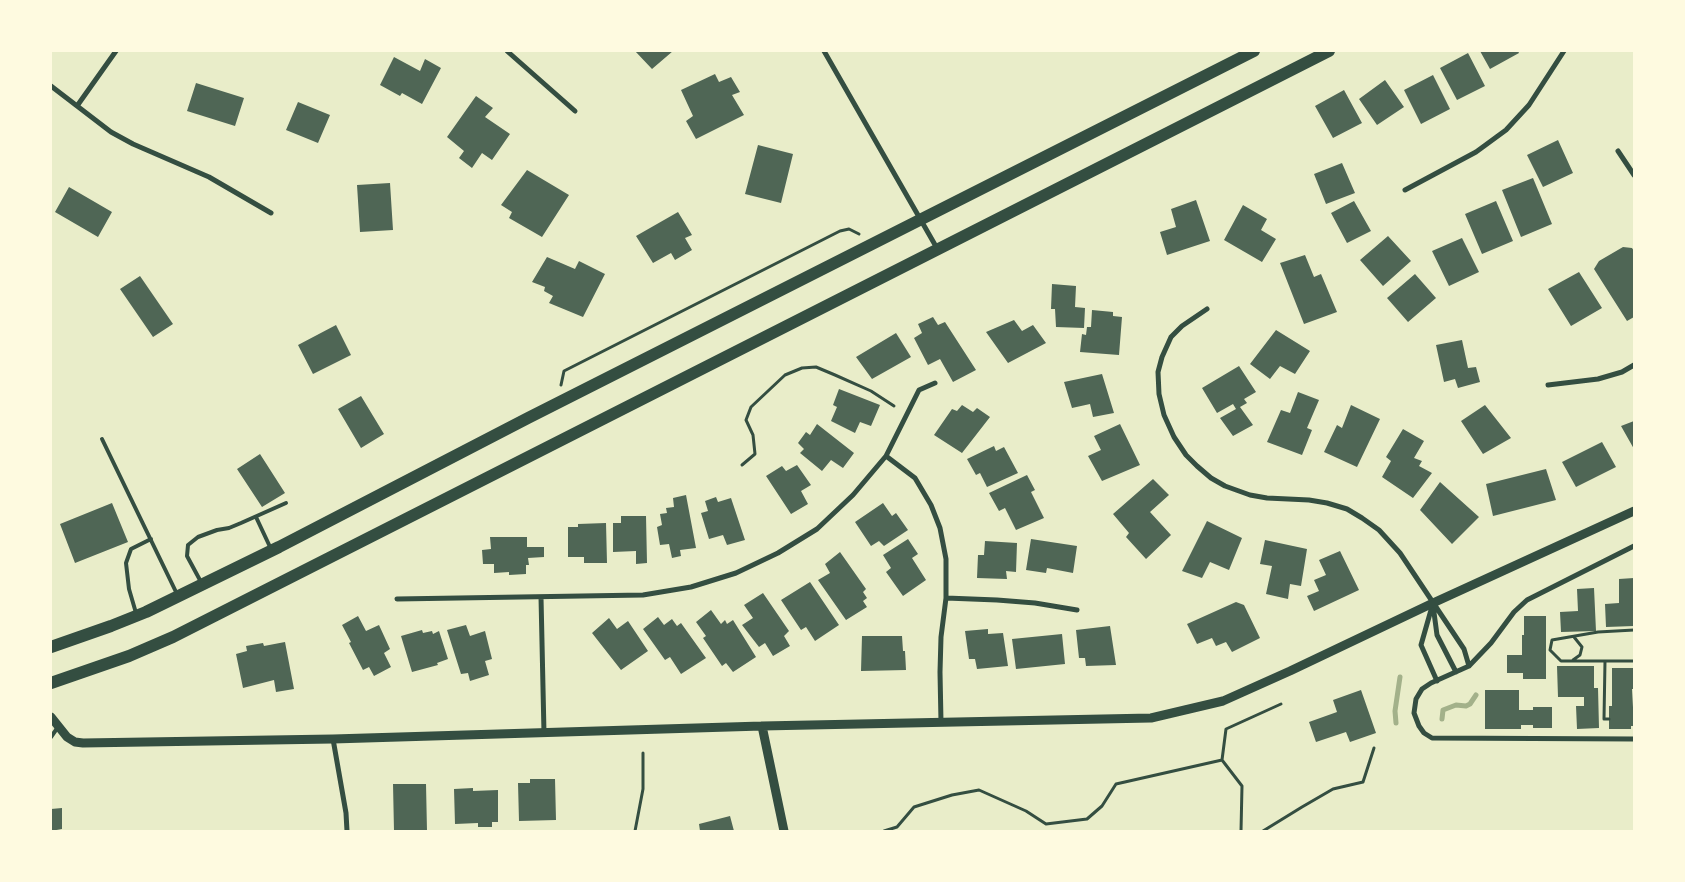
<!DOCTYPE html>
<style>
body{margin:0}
#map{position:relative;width:1685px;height:882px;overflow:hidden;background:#e9edc9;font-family:"Open Sans",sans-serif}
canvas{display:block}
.frame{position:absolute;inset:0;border:52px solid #fefae0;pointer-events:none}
</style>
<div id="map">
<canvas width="1685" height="882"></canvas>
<div class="frame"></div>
</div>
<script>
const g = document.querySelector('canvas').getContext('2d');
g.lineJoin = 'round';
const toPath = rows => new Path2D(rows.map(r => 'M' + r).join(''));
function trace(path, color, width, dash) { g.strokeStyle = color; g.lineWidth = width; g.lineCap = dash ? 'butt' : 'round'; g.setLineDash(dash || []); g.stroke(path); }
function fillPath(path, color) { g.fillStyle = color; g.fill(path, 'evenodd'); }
const stream = toPath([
 [1442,719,1443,710,1456,705,1466,706,1470,704,1476,695],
 [1396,723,1395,711,1400,677]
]);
const building = toPath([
 [635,51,673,51,652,69],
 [1480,51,1518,51,1519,53,1490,69],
 [1468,53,1485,86,1457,100,1440,68],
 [394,57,420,71,425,59,441,68,422,104,402,93,400,96,380,85],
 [715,74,719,82,731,77,740,92,732,95,744,115,696,139,686,121,693,116,681,90],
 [1433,75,1450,109,1421,124,1404,90],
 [1385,80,1404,107,1377,125,1359,99],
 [196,83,244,98,235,126,187,111],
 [1344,90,1362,123,1333,138,1315,106],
 [476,96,493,108,485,117,510,134,492,160,482,153,472,168,459,158,464,151,447,137],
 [298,102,330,115,318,143,286,130],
 [1558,140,1573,173,1543,187,1527,155],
 [758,145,793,154,781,203,745,194],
 [1342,163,1355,193,1326,204,1314,174],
 [527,170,569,195,542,237,509,218,512,212,501,205],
 [1533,178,1552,224,1521,237,1502,190],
 [390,183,393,230,360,232,357,185],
 [69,187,112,212,98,237,55,212],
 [1196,200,1210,241,1167,255,1160,232,1176,227,1171,209],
 [1354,201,1371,231,1347,243,1331,213],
 [1496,201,1513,241,1482,254,1465,214],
 [1243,205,1267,219,1261,230,1276,239,1262,262,1224,240],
 [678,212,692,235,685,238,692,250,675,260,671,253,653,263,636,236],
 [1388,236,1411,261,1383,286,1360,260],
 [1462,238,1479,272,1449,286,1432,251],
 [1623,247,1632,248,1634,251,1634,317,1627,321,1594,269,1599,261],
 [1305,255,1314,277,1321,274,1337,312,1304,324,1280,263],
 [547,257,575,269,579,261,605,274,583,317,549,303,553,296,544,291,545,287,532,282],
 [1579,272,1602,308,1571,326,1548,289],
 [1415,274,1436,298,1408,322,1387,298],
 [140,276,173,324,153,337,120,289],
 [1052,284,1076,286,1075,307,1085,308,1084,328,1056,327,1055,309,1051,309],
 [1092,310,1113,312,1113,316,1122,317,1119,355,1080,352,1082,334,1086,335,1087,327,1091,327],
 [933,317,938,325,945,322,976,370,953,382,940,359,928,365,914,338,922,333,918,324],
 [1014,320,1022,331,1033,325,1046,343,1008,363,986,332],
 [336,325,351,355,313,374,298,345],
 [1276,330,1310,351,1295,374,1280,366,1270,379,1250,364],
 [896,333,911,357,872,379,856,357],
 [1462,340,1468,368,1476,367,1480,382,1458,388,1455,379,1444,382,1436,345],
 [1239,366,1256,392,1244,399,1247,403,1240,407,1253,425,1233,436,1220,418,1236,409,1233,404,1217,413,1202,388],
 [1102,374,1114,413,1093,417,1090,404,1072,408,1064,382],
 [839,389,880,405,871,426,860,422,855,433,831,421,837,407,833,405],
 [1298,392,1319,400,1307,428,1312,430,1302,455,1267,442,1281,410,1290,413],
 [361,396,384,434,361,448,338,409],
 [962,405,973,412,977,408,990,417,962,453,934,435,952,409,957,411],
 [1351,405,1380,419,1357,467,1324,452,1337,425,1342,428],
 [1485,405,1511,438,1483,454,1461,421],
 [1634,421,1634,449,1621,426],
 [817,424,854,453,843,468,831,460,822,471,800,453,804,449,798,443,806,432,810,435],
 [1120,424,1140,465,1102,481,1088,456,1101,450,1094,436],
 [1403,429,1424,441,1414,458,1422,461,1419,466,1432,473,1413,498,1382,477,1391,461,1386,457],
 [1602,442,1616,467,1576,487,1562,462],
 [994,446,996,451,1004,447,1018,473,987,487,980,473,976,475,967,459],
 [260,454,285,493,262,507,237,469],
 [797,465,811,485,801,491,808,504,791,514,766,476,782,466,786,471],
 [1546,469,1556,500,1493,516,1486,484],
 [1027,475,1035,490,1031,492,1044,518,1016,530,1005,508,999,511,989,493],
 [1153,479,1169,495,1150,512,1171,535,1146,559,1126,537,1129,533,1113,514],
 [1440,482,1479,517,1452,544,1420,510],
 [686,495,696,548,680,550,681,556,672,558,669,544,660,545,657,527,662,525,660,514,667,513,666,508,674,507,673,498],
 [716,497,718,502,731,498,745,540,727,545,723,535,709,539,701,513,708,511,705,501],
 [112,503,128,542,75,563,60,524],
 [883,503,892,516,896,513,908,530,884,546,879,541,871,546,855,522],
 [621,516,646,516,647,563,636,564,636,551,613,552,613,523,621,523],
 [1207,521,1242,538,1229,570,1210,562,1202,578,1182,571],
 [606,523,607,563,584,563,584,557,568,557,568,527,578,527,578,524],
 [490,537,527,537,527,547,544,547,544,557,528,558,529,565,526,565,526,574,509,575,509,572,494,573,494,564,483,564,482,550,491,549],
 [908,539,918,554,912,558,926,580,903,596,886,572,891,568,883,555],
 [1031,539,1077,546,1073,573,1047,568,1046,573,1026,570],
 [1265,540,1307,549,1301,586,1290,584,1288,599,1266,594,1272,566,1260,564],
 [985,541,1017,543,1016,572,1006,571,1007,579,977,578,978,555,984,555],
 [1340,551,1359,590,1314,611,1307,596,1319,591,1314,580,1326,575,1319,560],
 [840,552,866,589,863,592,867,598,863,601,867,607,846,620,818,580,830,573,825,564],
 [1634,578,1634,626,1606,627,1605,604,1619,603,1619,579],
 [810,582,839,625,815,641,806,627,801,630,781,600],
 [1594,588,1596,631,1561,632,1560,612,1578,611,1577,589],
 [763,593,789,631,784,636,790,646,773,656,765,643,759,647,742,625,753,618,744,605],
 [1236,602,1244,605,1260,638,1232,652,1226,642,1216,646,1212,638,1197,644,1187,624],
 [711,610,721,624,725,620,727,624,733,620,756,657,733,672,726,663,722,666,703,638,706,636,696,622],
 [358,616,366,631,379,625,390,649,384,653,391,667,374,676,369,667,363,670,349,643,351,642,342,625],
 [1524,616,1546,616,1546,679,1523,679,1523,673,1507,673,1507,655,1522,655,1522,635,1524,635],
 [658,617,664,625,672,619,677,626,681,623,706,658,681,674,670,657,665,660,643,629],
 [609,618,617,629,628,621,648,651,621,670,592,633],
 [466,625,470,636,485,631,492,659,485,661,489,675,470,681,468,673,461,674,447,630],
 [1110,626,1116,665,1086,666,1085,658,1079,658,1076,630],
 [988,629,988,634,1003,633,1008,666,977,669,975,659,969,659,965,631],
 [422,630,423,633,432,631,433,634,439,631,448,659,437,663,438,665,412,672,401,636],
 [1062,634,1065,664,1016,669,1012,639],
 [862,636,902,636,903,651,905,651,906,670,861,671],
 [285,642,294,689,276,692,274,680,243,688,236,654,247,651,246,646,263,643,264,646],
 [1557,666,1594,666,1594,688,1598,688,1599,728,1577,729,1576,706,1584,706,1584,697,1558,697],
 [1612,668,1634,668,1634,689,1632,689,1634,726,1631,726,1631,729,1609,729,1609,706,1612,706],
 [1361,690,1376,733,1350,742,1346,732,1316,742,1309,722,1337,712,1333,700],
 [1485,690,1519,690,1519,710,1533,710,1533,707,1552,707,1552,728,1533,728,1533,725,1521,725,1521,729,1485,729],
 [530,779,555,779,556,820,519,821,518,783,530,783],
 [393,784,426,784,427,831,394,831],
 [473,788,473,791,498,790,498,822,492,822,492,827,478,827,478,823,455,824,454,789],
 [62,808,62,829,51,831,51,809],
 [730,816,734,831,700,831,699,824]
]);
const path = toPath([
 [561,385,564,371,840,231,849,229,859,234],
 [742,465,755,454,753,435,746,420,751,407,785,375,802,368,816,367,835,375,871,391,894,406],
 [1634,630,1598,632,1552,640,1550,650,1561,661,1634,661],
 [1573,660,1580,655,1582,647,1574,637],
 [1605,661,1604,719,1609,719],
 [635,831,643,789,643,753],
 [884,831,897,827,914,807,952,795,979,790,1026,811,1046,824,1087,819,1102,806,1116,784,1222,760],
 [1241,831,1242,786,1222,760,1226,729,1281,704],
 [1263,831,1302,807,1333,789,1363,782,1374,748]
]);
const service = toPath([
 [102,439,177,594],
 [256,517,271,549],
 [201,582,187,556,188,545,198,537,217,530,229,528,241,523,286,503],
 [136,613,129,589,126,563,131,549,151,539],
 [51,737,58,727]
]);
const minor = toPath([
 [507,51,575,111],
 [824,51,938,250],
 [51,86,111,132,133,144,209,177,271,213],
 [77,106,116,51],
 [1618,151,1634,175],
 [1405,190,1476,152,1506,130,1529,105,1564,51],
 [1207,309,1182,326,1171,337,1162,357,1158,372,1159,394,1164,415,1174,437,1186,455,1197,466,1211,478,1225,486,1250,495,1267,498,1309,500,1327,503,1347,509,1362,518,1379,530,1400,553,1464,649,1469,666],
 [1548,385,1598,379,1622,372,1634,365],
 [886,456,915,478,931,505,940,528,946,559,946,598,941,637,940,672,941,722],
 [1634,546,1527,600,1514,612,1491,643,1469,666,1431,683,1422,689,1416,699,1414,713,1419,726,1424,733,1432,738,1634,739],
 [541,597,544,733],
 [946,598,997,600,1035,603,1077,610],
 [397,599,643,595,691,587,736,573,778,553,817,529,853,495,886,456,919,390,935,383],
 [1433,603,1421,645,1437,681],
 [1433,605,1437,635,1456,672],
 [333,739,346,813,347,831]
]);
const tertiary = toPath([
 [51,717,67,737,75,742,83,743,333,739,762,726,1151,718,1223,701,1290,671,1433,603,1634,511],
 [762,726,784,831]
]);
const primary = toPath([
 [51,647,111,626,146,612,279,547,528,418,1254,51],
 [51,683,129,656,173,637,1329,51]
]);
trace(stream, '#a3b18a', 5);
fillPath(building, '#4f6655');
trace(path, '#344e41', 3);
trace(service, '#344e41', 4);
trace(minor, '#344e41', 5);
trace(tertiary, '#344e41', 9);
trace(primary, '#344e41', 12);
</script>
